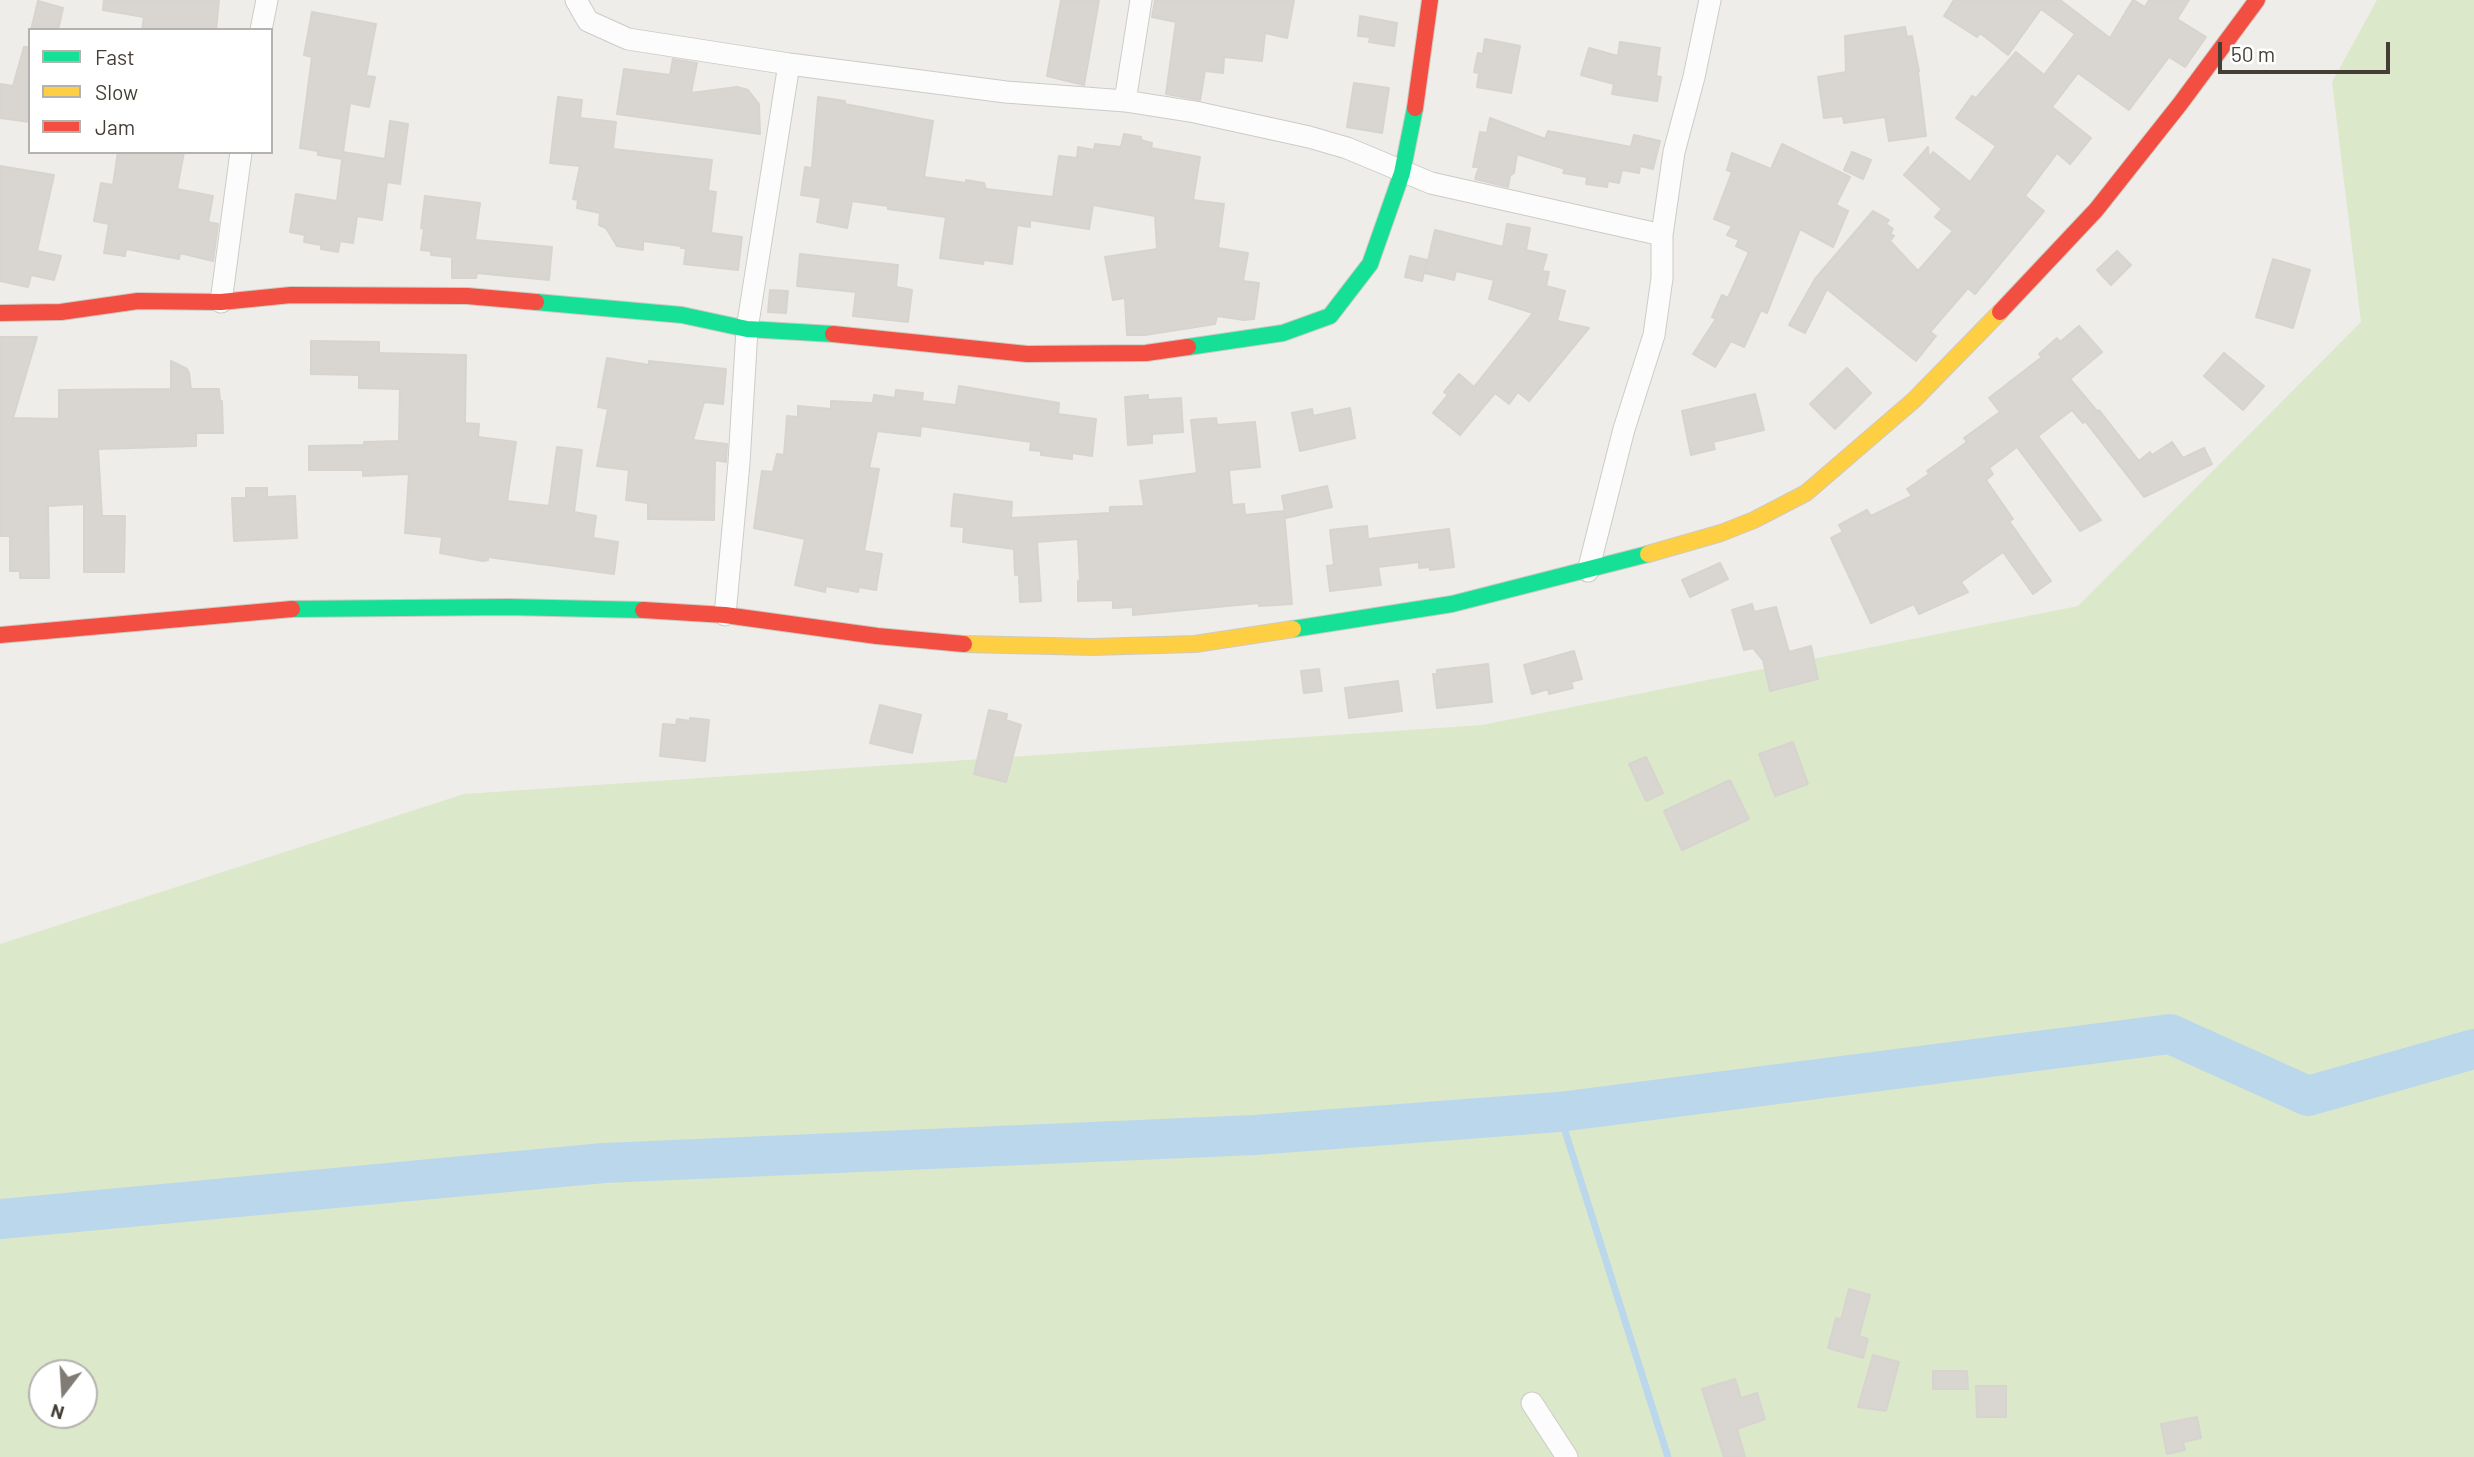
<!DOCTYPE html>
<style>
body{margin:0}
#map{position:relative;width:2474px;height:1457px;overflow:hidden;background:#efede9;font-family:Barlow,sans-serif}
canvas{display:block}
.legend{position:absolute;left:28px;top:28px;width:245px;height:126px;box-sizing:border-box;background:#fff;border:2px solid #b4b2ae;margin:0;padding:9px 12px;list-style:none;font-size:21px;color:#443e35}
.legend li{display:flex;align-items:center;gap:14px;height:35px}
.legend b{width:35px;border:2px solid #b4b2ae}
.north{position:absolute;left:28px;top:1359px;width:70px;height:70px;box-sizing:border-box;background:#fff;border:2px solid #b4b2ae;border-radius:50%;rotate:197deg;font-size:19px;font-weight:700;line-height:28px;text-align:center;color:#443e35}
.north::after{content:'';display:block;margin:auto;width:24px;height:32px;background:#807b74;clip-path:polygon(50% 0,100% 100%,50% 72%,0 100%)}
.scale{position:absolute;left:2218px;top:42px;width:172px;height:32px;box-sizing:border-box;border:4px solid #443e35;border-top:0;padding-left:9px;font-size:21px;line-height:24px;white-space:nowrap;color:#443e35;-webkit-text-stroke:5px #fff;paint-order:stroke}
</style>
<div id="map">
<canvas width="2474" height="1457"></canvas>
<ul class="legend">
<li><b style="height:9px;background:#16e098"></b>Fast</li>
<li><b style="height:9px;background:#ffcf43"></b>Slow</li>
<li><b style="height:9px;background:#f24e42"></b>Jam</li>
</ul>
<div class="north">N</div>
<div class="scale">50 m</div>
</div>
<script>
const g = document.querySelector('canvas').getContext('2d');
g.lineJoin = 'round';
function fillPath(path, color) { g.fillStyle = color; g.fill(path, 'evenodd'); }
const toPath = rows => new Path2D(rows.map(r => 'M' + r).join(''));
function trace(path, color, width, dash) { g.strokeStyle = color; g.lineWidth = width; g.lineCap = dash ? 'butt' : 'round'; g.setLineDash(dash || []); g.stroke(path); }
const green = toPath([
 [2377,0,2474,0,2474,1457,0,1457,0,944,464,794,1482,725,2078,606,2361,322,2332,82],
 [42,1373,84,1373,84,1415,42,1415]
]);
const stream = toPath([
 [1559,1112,1668,1457]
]);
const river = toPath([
 [0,1219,604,1163,1255,1135,1559,1112,2170,1034,2308,1096,2474,1049]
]);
const building = toPath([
 [104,0,219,0,216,30,142,30,144,17,103,10,104,0],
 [1061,0,1099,0,1084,85,1047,76,1061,0],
 [1155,0,1294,0,1287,38,1265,33,1262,61,1224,57,1223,73,1205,71,1200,100,1166,94,1176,22,1152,17,1155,0],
 [1954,0,2060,0,2110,38,2133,0,2145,7,2149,0,2189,0,2177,19,2206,37,2185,67,2169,57,2129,110,2078,73,2052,107,2091,138,2070,164,2057,153,2025,196,2044,211,1975,294,1968,288,1930,332,1936,336,1916,361,1827,289,1805,333,1789,325,1815,279,1873,211,1889,220,1886,224,1893,229,1890,234,1894,236,1890,241,1918,271,1953,231,1935,217,1942,209,1904,175,1928,147,1929,158,1933,152,1970,182,1996,146,1956,118,1972,96,1976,98,2016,52,2044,75,2075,34,2041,9,2008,55,1980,33,1977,37,1944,16,1954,0],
 [38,1,63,8,58,30,31,30,38,1],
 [312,12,376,24,366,76,375,77,369,107,350,103,342,159,318,155,318,151,300,148,312,57,304,55,312,12],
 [1360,16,1397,23,1394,46,1369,42,1370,37,1358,36,1360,16],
 [1905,27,1907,37,1912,36,1919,71,1918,72,1926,136,1889,141,1885,117,1844,123,1843,116,1824,118,1818,77,1846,72,1845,36,1905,27],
 [1485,39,1520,46,1511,93,1477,87,1479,73,1474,72,1478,53,1483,54,1485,39],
 [1620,42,1660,48,1656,76,1661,77,1657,101,1612,94,1614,84,1581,75,1589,48,1618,56,1620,42],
 [24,47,30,47,30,122,0,118,0,84,13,86,24,47],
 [673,59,697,63,691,93,737,87,748,90,759,104,760,134,617,114,624,69,670,75,673,59],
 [1354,83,1389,88,1382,133,1347,127,1354,83],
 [558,97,582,100,580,118,616,122,613,149,712,160,708,191,716,192,711,233,742,237,738,270,684,264,686,248,681,248,681,246,643,241,643,250,617,246,606,228,599,225,600,213,577,208,578,200,573,199,580,166,550,163,558,97],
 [818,97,845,101,845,104,933,121,924,177,966,183,966,180,984,183,986,189,1053,197,1059,156,1077,158,1078,147,1094,150,1095,144,1121,147,1124,134,1141,137,1141,140,1152,143,1151,148,1200,157,1193,200,1224,204,1218,248,1248,253,1243,281,1259,283,1254,319,1244,320,1217,316,1215,324,1145,335,1127,335,1125,298,1113,300,1105,257,1157,249,1155,216,1093,205,1089,229,1030,220,1030,227,1017,225,1012,264,984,260,983,264,940,258,946,217,888,209,888,206,852,201,847,228,817,222,821,198,801,195,805,167,812,168,818,97],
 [1490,118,1545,139,1548,131,1631,147,1634,135,1660,141,1653,169,1640,166,1639,173,1622,170,1619,183,1608,181,1607,187,1586,184,1587,177,1563,173,1565,169,1517,154,1514,173,1510,176,1508,187,1475,179,1479,167,1473,167,1480,132,1487,133,1490,118],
 [390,121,408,124,400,184,387,182,382,220,357,216,353,243,340,241,338,252,321,249,321,245,304,242,305,235,290,232,296,194,337,201,343,152,385,159,390,121],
 [1782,144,1850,177,1836,205,1848,211,1833,247,1800,229,1767,313,1761,310,1744,347,1731,341,1715,367,1693,354,1716,319,1712,317,1722,295,1728,298,1749,252,1736,246,1739,240,1727,235,1732,226,1714,219,1732,172,1727,170,1732,153,1771,169,1782,144],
 [118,152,184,152,177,189,213,196,208,222,218,224,213,261,180,253,179,259,126,249,125,256,104,253,109,224,94,221,101,183,113,185,118,152],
 [1852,152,1871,160,1863,179,1844,170,1852,152],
 [0,166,54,175,37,251,61,256,54,280,31,275,28,287,0,281,0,166],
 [425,196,480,203,475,240,552,247,549,280,477,273,476,278,452,278,452,257,431,255,431,251,421,250,424,229,421,228,425,196],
 [1507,224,1530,228,1526,250,1547,255,1542,271,1549,272,1546,286,1565,291,1557,321,1589,328,1529,401,1518,392,1509,404,1495,393,1460,435,1433,413,1448,395,1444,392,1459,374,1474,387,1533,313,1489,299,1494,280,1456,271,1454,280,1425,273,1435,230,1503,247,1507,224],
 [2117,251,2131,265,2111,285,2097,270,2117,251],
 [800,254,898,265,896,287,912,290,908,322,853,316,856,292,797,286,800,254],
 [1410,256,1427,260,1422,281,1405,277,1410,256],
 [2273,259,2310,270,2293,328,2256,317,2273,259],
 [770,290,788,291,786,313,768,312,770,290],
 [2079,326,2102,352,2070,379,2097,411,2083,423,2072,410,2038,436,2101,520,2080,531,2017,447,1989,468,1993,474,1986,480,2013,519,2009,521,2051,581,2033,594,2003,552,1961,582,1968,592,1919,614,1914,604,1871,623,1831,538,1843,532,1839,525,1867,510,1871,516,1912,496,1907,489,1929,474,1927,471,1967,442,1964,438,2000,412,1989,398,2042,357,2039,354,2057,338,2060,342,2079,326],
 [0,337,37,337,13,418,59,419,59,390,171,389,171,361,187,369,189,373,191,389,219,389,220,401,222,401,223,433,196,433,196,446,98,449,102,516,125,516,124,572,84,572,84,504,48,506,49,578,20,578,20,571,10,571,10,536,0,536,0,337],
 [311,341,379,342,379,353,466,355,465,423,479,424,478,437,516,442,507,501,549,506,557,447,582,450,574,512,596,516,593,538,618,542,614,574,488,557,488,560,483,561,440,553,442,537,405,533,409,474,363,476,363,470,309,470,309,446,364,445,364,442,399,441,400,389,359,388,359,375,311,374,311,341],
 [2224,353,2264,386,2243,410,2204,376,2224,353],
 [607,358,649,365,649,361,726,369,723,404,704,402,693,440,727,444,726,462,715,460,714,520,648,519,648,503,626,500,629,470,597,466,608,409,598,407,607,358],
 [1847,368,1871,393,1835,429,1810,404,1847,368],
 [959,386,1059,403,1058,414,1096,419,1092,456,1072,453,1072,459,1041,455,1041,451,1030,450,1031,442,921,426,920,436,877,431,869,468,879,469,864,551,882,554,876,590,859,587,858,592,826,586,825,592,795,585,805,539,754,528,762,471,773,472,777,454,784,455,787,416,798,417,798,406,831,409,831,401,873,403,874,395,895,398,896,390,923,393,922,401,956,405,959,386],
 [1755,394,1764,430,1713,442,1715,449,1691,455,1682,411,1755,394],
 [1148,395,1148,400,1181,398,1183,432,1152,434,1152,443,1128,445,1125,397,1148,395],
 [1350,408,1355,438,1300,451,1292,413,1312,409,1313,416,1350,408],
 [2099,410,2139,461,2150,452,2152,455,2172,442,2183,458,2204,448,2212,464,2144,497,2085,421,2099,410],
 [1216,418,1217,425,1255,422,1260,467,1229,470,1232,505,1244,504,1245,515,1284,511,1292,604,1259,606,1259,603,1133,615,1133,607,1113,608,1113,600,1078,601,1078,581,1080,581,1078,539,1037,542,1041,601,1020,602,1019,575,1015,575,1014,549,963,542,964,527,951,526,954,494,1012,502,1011,518,1110,513,1110,507,1144,506,1140,481,1197,473,1191,420,1216,418],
 [1327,486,1332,507,1286,518,1282,496,1327,486],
 [246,488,267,488,267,497,295,496,297,538,234,541,232,498,246,498,246,488],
 [1367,526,1368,539,1449,529,1454,567,1430,570,1430,567,1419,568,1419,562,1378,567,1381,585,1330,591,1327,566,1334,565,1330,530,1367,526],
 [1720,563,1728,579,1690,597,1682,580,1720,563],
 [1752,604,1754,612,1776,607,1789,652,1811,646,1818,679,1770,691,1763,660,1753,648,1744,650,1732,610,1752,604],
 [1574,651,1582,679,1571,682,1573,688,1549,694,1548,689,1532,694,1524,665,1574,651],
 [1488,664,1492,702,1437,708,1433,674,1437,674,1437,670,1488,664],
 [1319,669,1322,691,1304,693,1301,671,1319,669],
 [1398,681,1402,711,1349,718,1345,688,1398,681],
 [880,705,921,715,912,753,870,743,880,705],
 [989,710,1007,714,1006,720,1021,725,1006,782,974,774,989,710],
 [690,718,709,720,705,761,660,756,663,724,676,725,677,719,690,721,690,718],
 [1793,742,1808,784,1775,796,1759,754,1793,742],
 [1646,757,1663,793,1646,801,1629,764,1646,757],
 [1730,780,1749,819,1682,850,1664,811,1730,780],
 [1849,1289,1870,1295,1859,1336,1868,1339,1863,1358,1828,1348,1836,1318,1841,1320,1849,1289],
 [1873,1355,1899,1362,1886,1411,1858,1407,1873,1355],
 [1933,1371,1967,1371,1968,1389,1933,1389,1933,1371],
 [1735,1379,1741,1398,1757,1393,1765,1419,1737,1429,1745,1457,1724,1457,1702,1389,1735,1379],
 [1976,1386,2006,1386,2006,1417,1977,1417,1976,1386],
 [2197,1417,2201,1438,2183,1442,2185,1450,2167,1454,2161,1424,2197,1417]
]);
const street = toPath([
 [576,0,588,21,628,39,789,64,1006,92,1125,101,1195,112,1309,137,1347,148,1431,183,1662,235],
 [261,30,267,0],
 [1125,101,1141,0],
 [221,302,241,152],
 [1588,571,1624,429,1654,335,1662,278,1662,235,1674,152,1694,77,1710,0],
 [725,615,739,463,747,329,789,64],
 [1532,1403,1567,1457]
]);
const fast = toPath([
 [536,302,682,315,747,329,833,334],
 [1188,347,1283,333,1330,316,1370,264,1402,173,1415,108],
 [292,609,508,607,643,610],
 [1293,629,1452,604,1648,554]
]);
const slow = toPath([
 [1648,554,1721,533,1754,520,1806,493,1914,400,2000,312],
 [964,644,1092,647,1195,644,1293,629]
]);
const jam = toPath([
 [1415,108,1430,0],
 [2000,312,2096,210,2180,104,2257,0],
 [0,313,61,312,138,301,221,302,291,295,467,296,536,302],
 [833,334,1027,354,1146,353,1188,347],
 [643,610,725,615,877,636,964,644],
 [0,635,292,609]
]);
fillPath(green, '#dce8ca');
trace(stream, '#bbd7eb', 7);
trace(river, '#bbd7eb', 40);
fillPath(building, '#d9d6d1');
trace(building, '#d7d4cf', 2);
trace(street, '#cdcbc7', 23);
trace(fast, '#cecac0', 18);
trace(slow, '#cecac0', 18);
trace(jam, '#cecac0', 18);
trace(street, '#fdfcfc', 21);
trace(fast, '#16e098', 16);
trace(slow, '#ffcf43', 16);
trace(jam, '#f24e42', 16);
</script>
